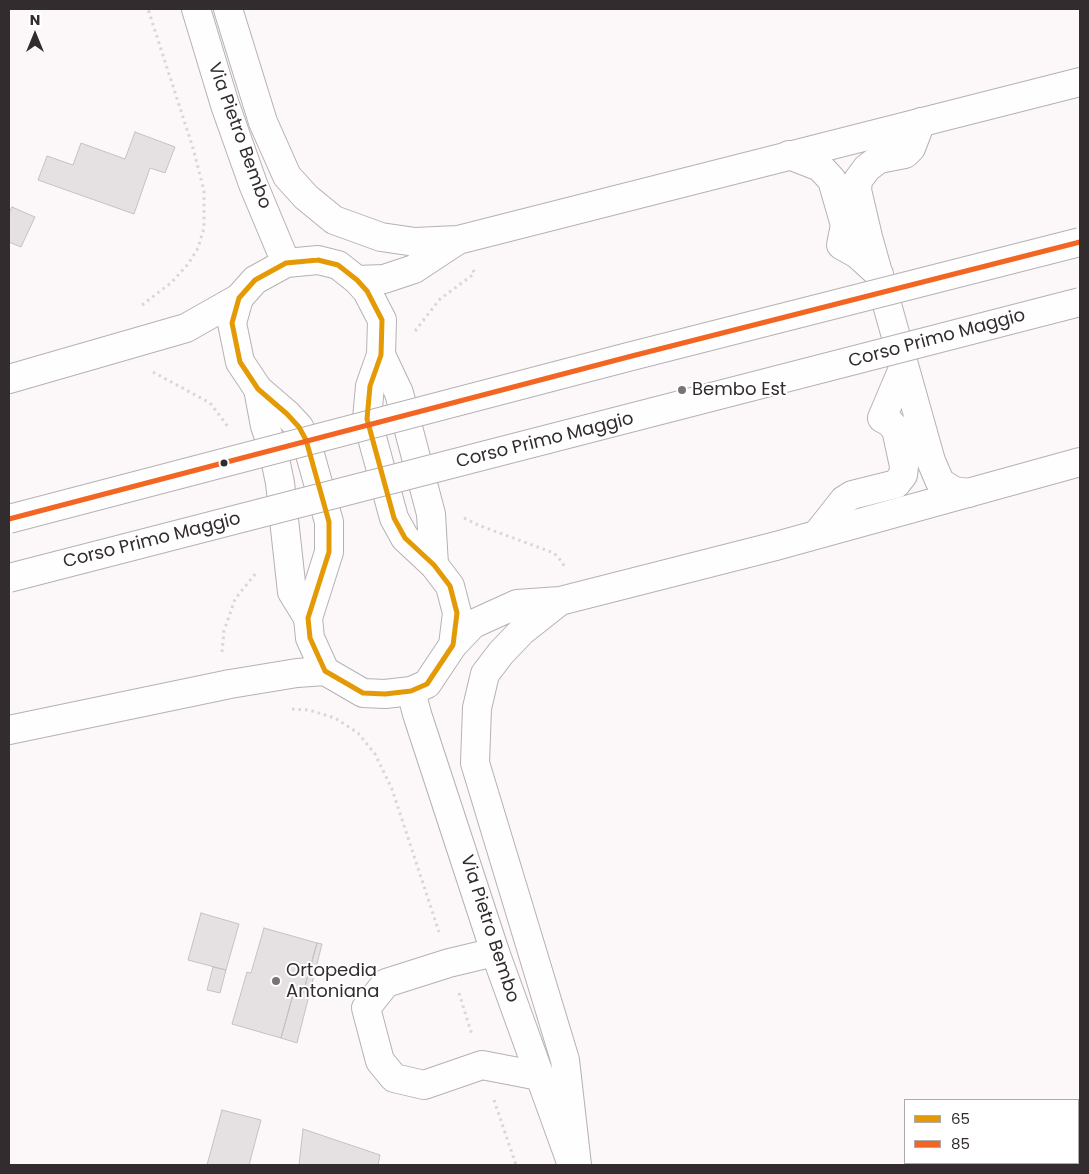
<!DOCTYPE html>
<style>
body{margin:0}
#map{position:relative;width:1089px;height:1174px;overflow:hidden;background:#fcf7f9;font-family:Poppins,sans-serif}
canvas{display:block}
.frame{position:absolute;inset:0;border:10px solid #322c2e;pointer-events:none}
.legend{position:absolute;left:904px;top:1099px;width:175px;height:65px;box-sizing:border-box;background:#fff;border:1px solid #adabab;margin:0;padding:6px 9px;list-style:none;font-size:15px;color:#322c2e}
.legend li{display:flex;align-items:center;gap:10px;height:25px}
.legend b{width:25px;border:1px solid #adabab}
.north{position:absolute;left:10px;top:10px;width:50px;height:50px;-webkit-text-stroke:4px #fff;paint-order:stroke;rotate:0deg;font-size:14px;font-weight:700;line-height:20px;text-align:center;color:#322c2e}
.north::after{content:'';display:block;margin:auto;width:18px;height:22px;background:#322c2e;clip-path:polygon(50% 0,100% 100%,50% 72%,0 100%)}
</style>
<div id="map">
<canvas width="1089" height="1174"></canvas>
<div class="frame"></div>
<ul class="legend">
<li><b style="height:6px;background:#e39a05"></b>65</li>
<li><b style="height:6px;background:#f26522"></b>85</li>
</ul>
<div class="north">N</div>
</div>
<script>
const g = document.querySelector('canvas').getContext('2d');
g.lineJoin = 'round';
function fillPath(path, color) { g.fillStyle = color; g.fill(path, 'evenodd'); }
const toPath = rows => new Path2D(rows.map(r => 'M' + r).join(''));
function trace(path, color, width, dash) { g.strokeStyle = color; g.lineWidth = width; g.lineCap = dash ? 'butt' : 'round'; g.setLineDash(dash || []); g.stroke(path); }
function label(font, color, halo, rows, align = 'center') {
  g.font = font + ' Poppins,sans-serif'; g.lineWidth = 4; g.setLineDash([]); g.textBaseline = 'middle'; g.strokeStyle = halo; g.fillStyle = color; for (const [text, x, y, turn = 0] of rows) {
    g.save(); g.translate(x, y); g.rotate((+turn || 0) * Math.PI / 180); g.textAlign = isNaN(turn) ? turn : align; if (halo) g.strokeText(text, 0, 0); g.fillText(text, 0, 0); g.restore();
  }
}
const building = toPath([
 [135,132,175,147,165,173,150,168,134,214,38,180,47,156,73,165,81,143,125,159,135,132],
 [12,207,35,217,21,247,9,242,9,213,12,207],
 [201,913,239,924,226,970,188,960,201,913],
 [264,928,317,943,303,993,294,991,281,1038,232,1024,247,972,251,973,264,928],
 [317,943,322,944,297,1043,281,1038,294,991,303,993,317,943],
 [213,967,226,970,220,993,207,990,213,967],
 [222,1110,261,1120,249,1165,207,1165,222,1110],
 [303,1129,380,1155,378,1165,299,1165,303,1129]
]);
const path = toPath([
 [142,305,172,282,188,264,198,248,204,228,204,191,193,148,148,9],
 [415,331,440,299,474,274,473,269],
 [153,372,210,403,229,428],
 [464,518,478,525,554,553,563,563,564,567],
 [222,652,224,631,235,599,256,573],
 [292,709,309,710,335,718,358,733,375,754,392,789,439,932],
 [459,993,472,1035],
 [494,1100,516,1165]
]);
const minor = toPath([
 [921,122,911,148,905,154,879,159,867,168,858,180,857,190,868,237,931,461,940,482,954,491,969,493],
 [789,155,820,167,832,180,845,225,841,245,857,254,879,274],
 [381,355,399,393,431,514,434,565],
 [258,389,265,426,273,449,280,483,292,592,308,618],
 [818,533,844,500,852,495,896,484,903,475,904,466,896,429,889,422,882,418,904,366],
 [495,952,449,963,386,983,366,1008,380,1061,394,1078,424,1085,482,1065,539,1076]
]);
const major = toPath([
 [196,9,225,105,253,184,286,263],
 [318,260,338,265,357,280,367,291,382,320,381,355,370,386,367,419,394,518,405,538,434,565,450,586,457,613,453,645,427,684,411,691,385,694,363,693,325,671,310,638,308,618,329,552,329,522,306,440,299,427,287,414,258,389,240,362,232,323,239,298,255,280,286,263,318,260],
 [411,691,417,714,495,952,572,1165]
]);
const highway = toPath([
 [228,9,263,122,287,176,306,197,334,220,381,237,415,242,458,240,1080,82],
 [357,280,384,279,414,269,458,240],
 [9,379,186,328,239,298],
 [560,601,522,631,501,653,485,674,477,708,475,763,565,1060,577,1165],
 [453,645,473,624,517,604,560,601,776,546,1080,462],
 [9,730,230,684,297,673,325,671]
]);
const highwayBridge = toPath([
 [9,519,628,357,1080,242],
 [9,578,1080,302]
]);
const bus1 = toPath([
 [318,260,338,265,357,280,367,291,382,320,381,355,370,386,367,419,394,518,405,538,434,565,450,586,457,613,453,645,427,684,411,691,385,694,363,693,325,671,310,638,308,618,329,552,329,522,306,440,299,427,287,414,258,389,240,362,232,323,239,298,255,280,286,263,318,260]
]);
const bus2 = toPath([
 [9,519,628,357,1080,242]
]);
const markers = [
 [682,390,5,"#797375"],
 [224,463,4.5,"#322c2e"],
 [276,981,5,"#797375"]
];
const streetNames = [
 ["Via Pietro Bembo",239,136,70],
 ["Corso Primo Maggio",937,339,-15],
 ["Corso Primo Maggio",545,441,-14],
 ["Corso Primo Maggio",152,541,-14],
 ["Via Pietro Bembo",489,929,72]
];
const poiNames = [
 ["Bembo Est",692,390],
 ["Ortopedia",286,971],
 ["Antoniana",286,992]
];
fillPath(building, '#e5e0e1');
trace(building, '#c7c1c1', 1);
trace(minor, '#b6b1b3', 30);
trace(major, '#b6b1b3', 30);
trace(highway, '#b6b1b3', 30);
trace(path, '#d8d6d6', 3, [2.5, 4]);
trace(minor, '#fffefe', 28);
trace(major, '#fffefe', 28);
trace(highway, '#fffefe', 28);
trace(highwayBridge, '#b6b1b3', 30, []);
trace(highwayBridge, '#fffefe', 28);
trace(bus1, '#e39a05', 5);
trace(bus2, '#f26522', 5);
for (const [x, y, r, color] of markers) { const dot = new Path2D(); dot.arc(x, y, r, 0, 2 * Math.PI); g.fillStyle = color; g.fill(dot); trace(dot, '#fff', 2); }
label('18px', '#322c2e', '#fff', streetNames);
label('18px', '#322c2e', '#fff', poiNames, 'left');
</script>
